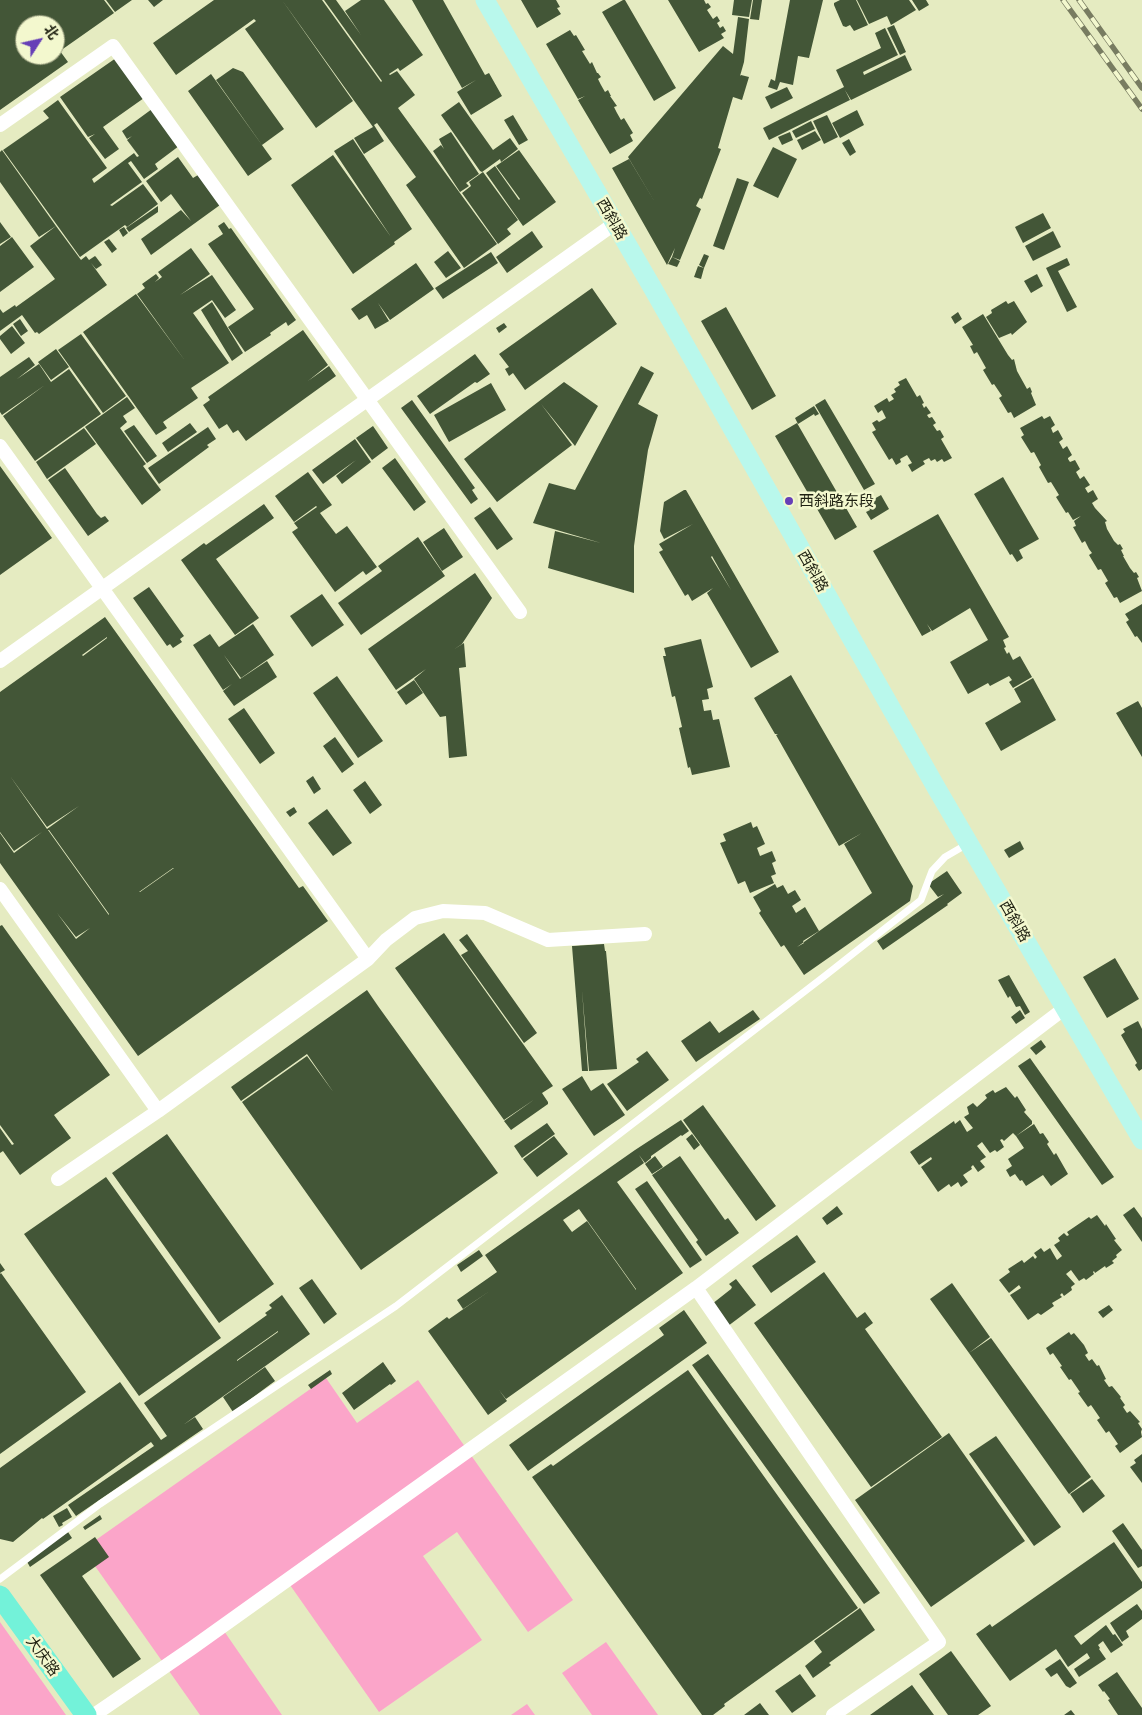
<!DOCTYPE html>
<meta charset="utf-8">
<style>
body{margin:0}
#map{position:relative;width:1142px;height:1715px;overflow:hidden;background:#e5ebc1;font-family:Barlow,"Noto Sans SC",sans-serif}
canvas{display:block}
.north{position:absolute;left:15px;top:15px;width:50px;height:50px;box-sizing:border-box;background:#f3f8ce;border:1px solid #9ea283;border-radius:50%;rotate:55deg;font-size:14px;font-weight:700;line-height:20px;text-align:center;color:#1f2112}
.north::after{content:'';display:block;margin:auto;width:18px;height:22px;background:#663fb7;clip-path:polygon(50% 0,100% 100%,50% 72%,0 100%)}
</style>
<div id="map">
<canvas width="1142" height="1715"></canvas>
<div class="north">北</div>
</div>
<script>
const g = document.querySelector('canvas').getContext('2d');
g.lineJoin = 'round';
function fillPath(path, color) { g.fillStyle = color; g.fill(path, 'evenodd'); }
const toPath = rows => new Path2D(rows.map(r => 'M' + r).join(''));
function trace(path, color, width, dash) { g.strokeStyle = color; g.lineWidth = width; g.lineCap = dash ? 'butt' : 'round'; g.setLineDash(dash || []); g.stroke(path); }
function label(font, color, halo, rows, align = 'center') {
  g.font = font + ' Barlow,"Noto Sans SC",sans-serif'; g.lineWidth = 5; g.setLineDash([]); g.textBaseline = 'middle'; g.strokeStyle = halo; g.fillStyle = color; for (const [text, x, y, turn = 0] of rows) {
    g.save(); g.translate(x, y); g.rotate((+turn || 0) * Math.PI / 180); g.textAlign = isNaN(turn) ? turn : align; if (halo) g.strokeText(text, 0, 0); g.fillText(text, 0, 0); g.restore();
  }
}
const green = toPath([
 [326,1378,357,1423,418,1380,573,1600,528,1632,457,1532,423,1556,482,1640,379,1712,290,1585,224,1631,282,1715,200,1715,83,1549],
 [0,1622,66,1715,0,1715],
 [606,1642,658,1715,592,1715,562,1673],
 [527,1704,535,1715,511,1715]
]);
const building = toPath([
 [0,0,104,0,114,13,60,51,68,62,0,110],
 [25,25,55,25,55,55,25,55],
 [106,0,132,0,115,12],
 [148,0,163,0,154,7],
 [214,0,282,0,353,101,316,128,245,29,256,21,254,19,176,75,163,57,174,49,163,57,153,43],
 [282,0,322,0,381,82,382,81,324,0,336,0,361,35,345,11,361,0,384,0,423,55,400,71,398,68,389,74,390,75,397,71,415,95,398,108,497,244,464,268,406,185,416,177,377,123,374,125,384,141,364,154,354,138,373,127],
 [412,0,443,0,485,75,489,73,502,96,471,115,457,92,476,80,462,88],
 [521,0,556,0,560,7,557,8,561,14,537,28],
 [623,0,625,0,676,88,654,101,602,12],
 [668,0,704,0,706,4,708,3,711,7,707,10,713,19,717,16,720,21,717,23,720,28,723,26,726,31,721,34,724,38,699,52],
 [734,0,752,0,749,17,732,15],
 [753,0,762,0,759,20,750,19],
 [790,0,823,0,809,58,798,56,793,85,780,82,777,90,768,87,771,79,775,81],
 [840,0,856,0,868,25,854,31,850,25,846,27,843,26,834,5,834,3],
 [857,0,909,0,916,10,891,25,887,16,869,24],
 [912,0,926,0,929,5,919,11],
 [738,17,749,19,744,62,740,76,741,75,749,77,742,100,733,97,718,148,721,149,702,199,700,198,696,206,701,209,680,260,672,257,675,248,667,265,612,168,629,159,656,204,628,157,723,46,733,54],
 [894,25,906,52,900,55,887,28],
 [885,28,898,55,863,72,864,75,905,55,912,70,851,100,845,90,850,100,769,140,763,128,844,87,836,70,881,48,875,33],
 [570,30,574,36,576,35,585,50,582,51,590,64,592,62,597,73,598,73,601,77,598,79,601,85,605,92,608,90,611,96,610,96,617,106,614,107,617,113,621,120,624,118,633,133,630,135,633,141,610,154,578,100,585,96,578,99,546,44],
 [116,58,144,98,103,127,119,149,105,159,89,138,95,134,88,137,60,97],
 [233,68,243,72,284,129,262,145,216,80],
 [211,74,272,159,248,176,188,91],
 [787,87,793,98,771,109,765,97],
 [58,100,107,168,92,179,94,183,134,153,137,157,139,156,127,140,132,136,127,139,122,131,152,109,179,146,155,164,158,169,144,179,131,161,128,163,142,182,110,205,112,206,143,184,158,204,127,227,125,225,80,257,3,150,49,118,43,111],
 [459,102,493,150,510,138,518,149,501,162,500,159,482,172,480,171,441,115],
 [857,110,864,125,840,138,832,123],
 [513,115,528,140,519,145,504,120],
 [827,115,838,137,824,144,813,121],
 [811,121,815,129,796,138,792,131],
 [815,131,821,140,802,150,797,140],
 [451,132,479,174,466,183,469,186,460,192,433,151,441,145,444,149,439,139],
 [790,132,793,140,782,145,778,137],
 [353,139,412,229,394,242,395,244,353,274,291,185,333,155,391,237,334,151],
 [849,139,856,152,850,156,842,143],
 [773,147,797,159,778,198,753,186],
 [2,150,56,226,39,237,0,182,0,152],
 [519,150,556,202,523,226,486,173,495,166,519,200,520,199,496,166],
 [178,157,193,178,198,175,220,205,151,255,141,239,181,210,191,221,171,194,161,202,146,181],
 [483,172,518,220,507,229,511,234,498,244,462,193,471,186,469,182],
 [737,178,749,182,724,250,713,246],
 [158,206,158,212,129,232,126,228],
 [1043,213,1051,228,1023,243,1015,227],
 [0,222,11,237,0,244],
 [224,222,229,229,231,228,296,320,288,326,286,322,270,333,271,335,245,352,228,327,254,309,208,244,223,234,218,226],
 [56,226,81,260,86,256,89,260,95,256,96,257,102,265,96,269,91,263,107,285,39,334,37,332,35,333,22,315,0,331,0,309,3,313,15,305,16,307,55,279,30,246],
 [124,227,128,233,123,237,119,230],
 [532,231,543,247,507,273,496,257],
 [1053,231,1061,247,1033,261,1025,246],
 [12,237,34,267,0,292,0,246],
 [109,239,117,249,112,253,104,242],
 [191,248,210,274,180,295,212,275,236,310,225,318,212,300,193,313,229,363,191,388,198,398,163,422,167,428,156,435,83,332,136,294,186,362,137,294,145,288,142,284,156,274,159,278,155,282,162,277,158,272],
 [448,251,461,268,446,278,434,262],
 [491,252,498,263,443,299,435,288],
 [704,254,709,256,704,268,699,265],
 [672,257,680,261,677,267,668,264],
 [1067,258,1070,265,1058,271,1077,307,1067,312,1046,268],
 [416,263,434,289,390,320,378,303,389,321,375,329,367,315,359,320,351,309],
 [698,266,704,268,701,279,694,277],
 [1037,274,1043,286,1031,293,1024,281],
 [592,288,617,324,525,390,513,373,509,376,505,369,509,367,499,354],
 [1006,301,1008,304,1014,301,1027,322,1012,335,1011,333,999,338,986,317,992,313,991,310],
 [212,302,243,353,232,361,201,310],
 [726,307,776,396,752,410,701,321],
 [958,312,962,319,955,324,951,317],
 [983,314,1008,355,1012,360,1014,359,1017,371,1027,389,1030,387,1032,392,1031,393,1036,405,1014,418,1011,412,1008,413,999,398,1002,396,994,384,992,385,983,370,986,368,977,352,974,354,970,346,973,345,962,327],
 [20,319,28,331,21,336,13,324],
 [504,323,507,327,499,333,496,328],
 [12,326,25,343,11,354,0,339,0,336],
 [303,330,328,365,308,381,329,366,336,376,246,441,238,430,233,433,227,424,219,429,203,405,210,400,208,397],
 [81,334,126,396,103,413,58,350],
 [56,349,69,367,51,380,38,362],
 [475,354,490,374,477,383,475,382,430,414,417,396],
 [29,357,35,365,17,379,39,364,51,382,69,369,101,414,35,461,3,416,45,385,2,415,0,412,0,377],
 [641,366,654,373,638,404,658,415,648,450,639,510,634,546,634,593,548,568,555,531,601,543,533,523,549,483,575,490],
 [906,378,917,397,920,395,924,403,922,404,924,408,926,406,931,413,927,415,929,418,932,417,936,423,933,425,937,431,940,430,944,437,941,439,952,458,944,462,942,459,937,462,935,459,931,461,929,458,923,461,925,464,912,472,908,465,912,463,907,455,900,459,901,462,896,465,892,458,889,460,872,432,876,430,872,423,877,420,879,422,886,418,882,410,878,413,874,406,887,398,889,402,894,399,891,395,896,392,894,389,900,385,898,382],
 [564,382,598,406,575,446,541,404,572,445,497,502,464,459],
 [491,383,506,410,449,442,434,415],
 [127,397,135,408,123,416,127,422,120,428,146,464,143,466,161,490,142,505,85,427],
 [825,399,875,484,864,490,815,405],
 [412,400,475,488,472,490,478,499,471,504,401,408],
 [814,406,819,414,815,416,814,414,798,424,795,418],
 [1042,416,1044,419,1050,416,1055,425,1051,428,1053,433,1058,430,1063,439,1059,442,1063,449,1067,446,1072,455,1068,458,1068,459,1070,462,1075,460,1080,469,1076,472,1080,479,1084,476,1090,485,1085,488,1088,493,1093,490,1098,499,1092,503,1095,508,1107,521,1105,522,1107,529,1114,541,1118,545,1120,544,1123,549,1121,550,1124,556,1123,556,1130,568,1134,573,1136,572,1139,577,1137,578,1142,591,1120,603,1117,597,1114,598,1105,583,1108,581,1101,569,1098,570,1089,555,1092,553,1089,549,1085,541,1082,543,1073,527,1076,526,1074,521,1081,516,1073,520,1068,512,1066,513,1056,497,1059,495,1051,482,1048,483,1039,467,1041,465,1034,452,1031,453,1021,437,1024,435,1020,428],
 [190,423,197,432,168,452,162,443],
 [797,423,857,527,835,540,775,436],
 [134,425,157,456,147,463,124,431],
 [373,426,388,448,372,460,356,438],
 [208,427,216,439,207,445,209,447,159,484,148,468],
 [84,428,96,444,47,479,36,462],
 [355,439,371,462,342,484,336,476,356,460,323,484,312,470],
 [395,458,426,502,414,511,382,468],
 [0,466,52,538,0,575],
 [65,468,97,514,101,518,105,516,109,521,88,536,48,480],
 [308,472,332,505,320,513,336,534,347,526,377,567,366,575,363,571,335,592,292,532,298,528,294,523,317,507,316,506,294,522,275,496],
 [1003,477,1039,539,1019,550,1023,558,1017,562,1012,554,1010,555,974,494],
 [684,490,686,490,779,652,751,668,707,593,713,588,692,601,688,594,685,596,659,552,663,550,659,544,693,524,664,539,660,531,664,502],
 [712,556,731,590,711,557],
 [881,495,889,509,871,520,866,512,870,510,867,503],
 [264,504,274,518,216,559,259,618,235,635,181,560,204,543,206,545],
 [490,507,513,539,497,550,474,518],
 [938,514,1009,637,1003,640,1006,647,1004,648,1007,654,1009,652,1013,660,1020,656,1032,677,1013,688,1009,682,1012,680,1009,676,990,686,988,683,968,694,950,662,988,640,970,608,932,631,927,624,931,631,922,636,873,551],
 [444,528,463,557,442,571,423,542],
 [418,537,445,576,361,635,338,603,382,571,378,566],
 [475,573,492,598,462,644,453,650,464,643,466,667,459,668,467,756,449,758,446,716,440,717,414,679,426,669,396,690,368,649],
 [149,587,184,636,180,639,182,642,173,648,170,644,167,646,133,598],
 [322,594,344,625,312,647,290,616],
 [1142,604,1142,643,1137,636,1135,637,1126,622,1129,620,1125,614],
 [105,617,299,888,303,886,328,921,138,1056,0,863,0,833,14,853,42,832,14,851,0,832,0,692],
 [107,637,107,638,83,656,82,655],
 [10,776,47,827,79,806,47,829],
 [48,830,49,830,109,914,108,915,108,914],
 [173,868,174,868,140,892,139,892],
 [57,913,76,937,90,928,76,939],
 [253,624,274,655,241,678,224,655,240,679,267,661,277,677,234,706,223,691,232,684,223,690,193,645,210,634,219,647],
 [701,639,713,687,707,689,709,699,702,700,704,711,711,710,713,720,719,719,730,767,692,775,690,767,688,768,679,728,682,727,675,696,672,697,663,656,666,656,664,648],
 [791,675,913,886,910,901,804,975,784,945,781,947,759,913,761,911,753,897,775,884,777,888,783,885,788,894,795,890,801,900,792,906,796,913,805,907,819,931,803,941,804,943,797,947,872,893,844,844,862,833,839,846,776,735,778,734,775,734,754,698],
 [337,676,383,741,358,758,313,693],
 [1033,678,1056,720,1001,751,985,723,1021,702,1014,689],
 [414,680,423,693,406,705,397,692],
 [1138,701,1142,708,1142,757,1116,713],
 [244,708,275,753,260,764,228,719],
 [335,737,354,764,342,773,323,746],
 [313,776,321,789,314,794,306,781],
 [365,781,382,805,370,814,353,790],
 [294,807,297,812,290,817,286,812],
 [327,809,352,843,333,856,308,823],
 [751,822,753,828,757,826,765,844,757,848,760,856,772,851,776,861,772,863,776,874,771,876,774,883,750,893,745,881,738,884,720,843,726,841,723,834],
 [1020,841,1024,849,1009,858,1004,850],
 [947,871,962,893,947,904,948,905,883,950,877,941,944,894,938,897,928,884],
 [2,925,110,1075,54,1115,71,1138,20,1175,3,1151,0,1153,0,1128,12,1145,14,1144,0,1125,0,926],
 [444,933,553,1086,542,1093,548,1102,548,1104,511,1130,504,1121,535,1099,504,1120,395,968],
 [467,934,537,1033,524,1043,461,955,468,951,459,940],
 [604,944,605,951,606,951,617,1069,589,1071,582,990,588,1071,582,1071,572,946],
 [1115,958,1139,999,1107,1018,1083,977],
 [1009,975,1030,1012,1025,1015,1020,1006,1016,1007,1010,996,1008,998,998,980],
 [367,990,378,1006,313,1053,378,1006,498,1173,361,1270,242,1102,307,1056,334,1093,307,1054,241,1101,231,1087],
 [753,1010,760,1019,696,1062,681,1041,710,1021,719,1033],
 [1020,1010,1025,1018,1016,1024,1011,1017],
 [1138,1021,1142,1029,1142,1069,1139,1071,1135,1065,1137,1063,1121,1035,1125,1032,1123,1029],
 [1041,1040,1046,1047,1036,1055,1030,1048],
 [647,1051,669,1080,627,1111,607,1084,639,1062,636,1059],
 [1030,1058,1114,1177,1102,1185,1018,1066],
 [582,1076,591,1091,603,1083,625,1115,594,1136,562,1089],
 [1006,1087,1015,1098,1017,1096,1026,1110,1024,1112,1032,1121,1032,1124,1016,1136,1013,1133,1004,1141,1002,1139,1000,1140,1004,1147,997,1152,995,1150,990,1153,982,1142,977,1146,986,1157,980,1161,985,1167,978,1172,973,1165,971,1167,972,1169,963,1175,968,1182,961,1187,958,1182,951,1187,949,1184,938,1192,921,1167,932,1159,931,1157,919,1165,910,1152,954,1121,955,1124,960,1120,967,1132,973,1128,964,1117,969,1114,967,1107,973,1103,977,1107,987,1098,985,1095,993,1090,995,1093],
 [703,1105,776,1206,756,1221,683,1120],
 [681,1120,689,1131,682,1136,681,1135,651,1156,651,1158,645,1163,639,1155,644,1163,617,1182,683,1273,506,1399,499,1390,507,1401,488,1415,428,1331,447,1317,449,1319,491,1290,463,1309,457,1300,497,1272,485,1255,635,1150],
 [579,1209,636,1289,636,1290,587,1221,572,1232,563,1220],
 [547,1123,555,1134,522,1158,514,1146],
 [1034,1124,1040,1134,1043,1133,1049,1142,1047,1144,1054,1155,1056,1153,1068,1174,1051,1186,1043,1175,1026,1186,1022,1180,1020,1181,1015,1174,1010,1177,1006,1170,1012,1166,1008,1159,1024,1148,1016,1136],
 [167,1134,274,1284,219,1323,112,1173],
 [692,1134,700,1145,694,1150,686,1139],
 [554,1136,568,1154,537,1177,523,1159],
 [655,1156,663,1167,652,1174,645,1164],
 [680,1156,725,1220,728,1218,739,1233,706,1256,696,1242,698,1240,652,1175],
 [106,1177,221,1338,139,1396,24,1234],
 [647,1181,702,1260,690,1268,635,1189],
 [837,1206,843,1214,827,1225,822,1218],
 [1134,1207,1142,1218,1142,1242,1123,1215],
 [1097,1215,1105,1226,1106,1224,1116,1239,1114,1240,1122,1250,1116,1255,1117,1257,1112,1261,1114,1263,1106,1268,1105,1266,1095,1273,1094,1271,1093,1272,1094,1274,1086,1280,1084,1278,1079,1281,1071,1270,1066,1274,1075,1284,1071,1287,1072,1290,1064,1296,1062,1293,1060,1295,1062,1297,1052,1303,1054,1306,1041,1315,1038,1313,1028,1320,1010,1295,1021,1288,1019,1285,1009,1293,999,1280,1010,1272,1008,1269,1022,1260,1024,1263,1033,1256,1035,1259,1037,1257,1034,1253,1041,1248,1044,1252,1050,1248,1057,1260,1062,1256,1054,1245,1060,1241,1058,1238,1064,1233,1067,1236,1069,1235,1067,1232,1089,1217,1091,1219],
 [797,1235,816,1262,771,1293,752,1266],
 [479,1250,483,1256,461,1272,457,1265],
 [0,1263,5,1270,0,1273],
 [824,1272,857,1318,865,1312,873,1323,865,1329,942,1437,871,1487,754,1323],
 [1,1273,86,1392,0,1454,0,1274],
 [312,1279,337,1314,324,1324,299,1288],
 [736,1279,756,1305,728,1326,712,1304,731,1289,732,1287,729,1284],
 [952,1283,990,1337,969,1353,930,1299],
 [282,1295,310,1334,183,1425,195,1417,203,1429,76,1516,68,1505,154,1446,151,1442,43,1519,42,1518,13,1542,0,1539,0,1468,120,1382,161,1440,167,1436,144,1403,267,1315,265,1313,272,1308,269,1305],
 [278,1331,278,1332,237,1361,237,1360],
 [1109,1305,1113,1310,1103,1318,1098,1312],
 [684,1310,707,1343,528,1471,509,1445,664,1335,659,1328],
 [1069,1332,1071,1335,1074,1333,1084,1345,1088,1353,1085,1355,1089,1361,1092,1359,1097,1366,1099,1365,1106,1379,1104,1380,1109,1387,1112,1386,1121,1397,1120,1398,1125,1405,1123,1407,1127,1413,1130,1411,1140,1422,1138,1423,1142,1429,1141,1432,1142,1437,1120,1453,1115,1446,1118,1444,1109,1431,1106,1433,1097,1420,1100,1418,1091,1405,1088,1407,1078,1393,1080,1392,1071,1379,1069,1380,1060,1367,1062,1366,1053,1353,1050,1355,1046,1348],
 [991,1338,1091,1477,1069,1494,969,1353],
 [708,1354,880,1593,864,1604,692,1365],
 [383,1362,396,1381,391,1385,390,1384,354,1410,342,1393],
 [265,1367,275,1381,233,1412,223,1397],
 [330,1370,332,1374,311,1389,308,1385],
 [688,1370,858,1608,724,1704,725,1706,713,1715,702,1715,532,1477,551,1464,553,1466],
 [949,1433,1025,1541,931,1607,855,1500],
 [996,1436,1061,1527,1034,1546,969,1454],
 [1142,1454,1142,1483,1130,1467,1136,1463,1134,1460],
 [1092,1479,1105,1496,1083,1513,1070,1494],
 [67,1508,72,1517,62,1523,63,1525,59,1527,53,1516],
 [100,1515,102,1519,85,1530,83,1527],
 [1123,1523,1142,1550,1142,1566,1138,1568,1112,1531],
 [68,1532,72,1538,30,1567,26,1560],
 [95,1537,109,1557,82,1576,141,1659,113,1678,40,1575],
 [1114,1542,1142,1582,1142,1588,1074,1636,1081,1645,1106,1625,1113,1635,1115,1634,1123,1645,1111,1653,1103,1641,1098,1645,1100,1648,1099,1649,1106,1659,1079,1677,1074,1669,1090,1658,1087,1653,1068,1667,1056,1649,1010,1681,976,1634,990,1624,992,1627],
 [1137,1604,1142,1611,1142,1619,1126,1631,1129,1637,1122,1642,1110,1623],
 [860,1608,875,1630,829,1663,831,1665,813,1678,805,1666,822,1652,814,1641],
 [951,1651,991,1706,978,1715,948,1715,919,1674],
 [1060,1659,1077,1683,1070,1688,1066,1686,1057,1673,1051,1677,1045,1669],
 [1117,1672,1142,1708,1142,1715,1118,1715,1108,1700,1110,1699,1104,1691,1103,1692,1098,1685],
 [800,1674,816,1696,792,1713,775,1691],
 [912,1685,934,1715,870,1715],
 [760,1703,769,1715,744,1715],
 [1071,1710,1075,1715,1064,1715]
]);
const lane = toPath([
 [0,1579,100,1504,396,1306,826,975,921,900,932,871,945,857,969,843]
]);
const street = toPath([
 [0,125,113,46,520,612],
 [0,446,368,959],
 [0,661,614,224],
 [0,889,158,1111],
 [58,1179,158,1111,368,959,386,940,415,918,443,911,485,913,548,940,645,934],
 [696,1288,939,1642,833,1715],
 [94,1715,192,1648,696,1288,1065,1008]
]);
const secondary = toPath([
 [485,0,652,287,937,789,1142,1140]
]);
const primary = toPath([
 [0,1596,86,1715]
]);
const rail = toPath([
 [1063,0,1142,109],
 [1079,0,1142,88]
]);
const markers = [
 [789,501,5,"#663fb7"]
];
const streetNames = [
 ["西斜路",612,219,60],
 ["西斜路",813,571,60],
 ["西斜路",1015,921,60],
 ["大庆路",43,1656,54]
];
const poiNames = [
 ["西斜路东段",799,501]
];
fillPath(green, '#fba5c9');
fillPath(building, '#435637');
trace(lane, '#fff', 7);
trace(street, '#fff', 14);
trace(secondary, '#b9f8ec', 19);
trace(primary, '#73f2d9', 21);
trace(rail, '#787c61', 5.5);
trace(rail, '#f3f8ce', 4, [11]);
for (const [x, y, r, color] of markers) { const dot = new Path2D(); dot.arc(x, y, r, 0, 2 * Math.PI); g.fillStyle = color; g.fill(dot); trace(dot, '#f3f8ce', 2); }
label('15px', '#1f2112', '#f3f8ce', streetNames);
label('15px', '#1f2112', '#f3f8ce', poiNames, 'left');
</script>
